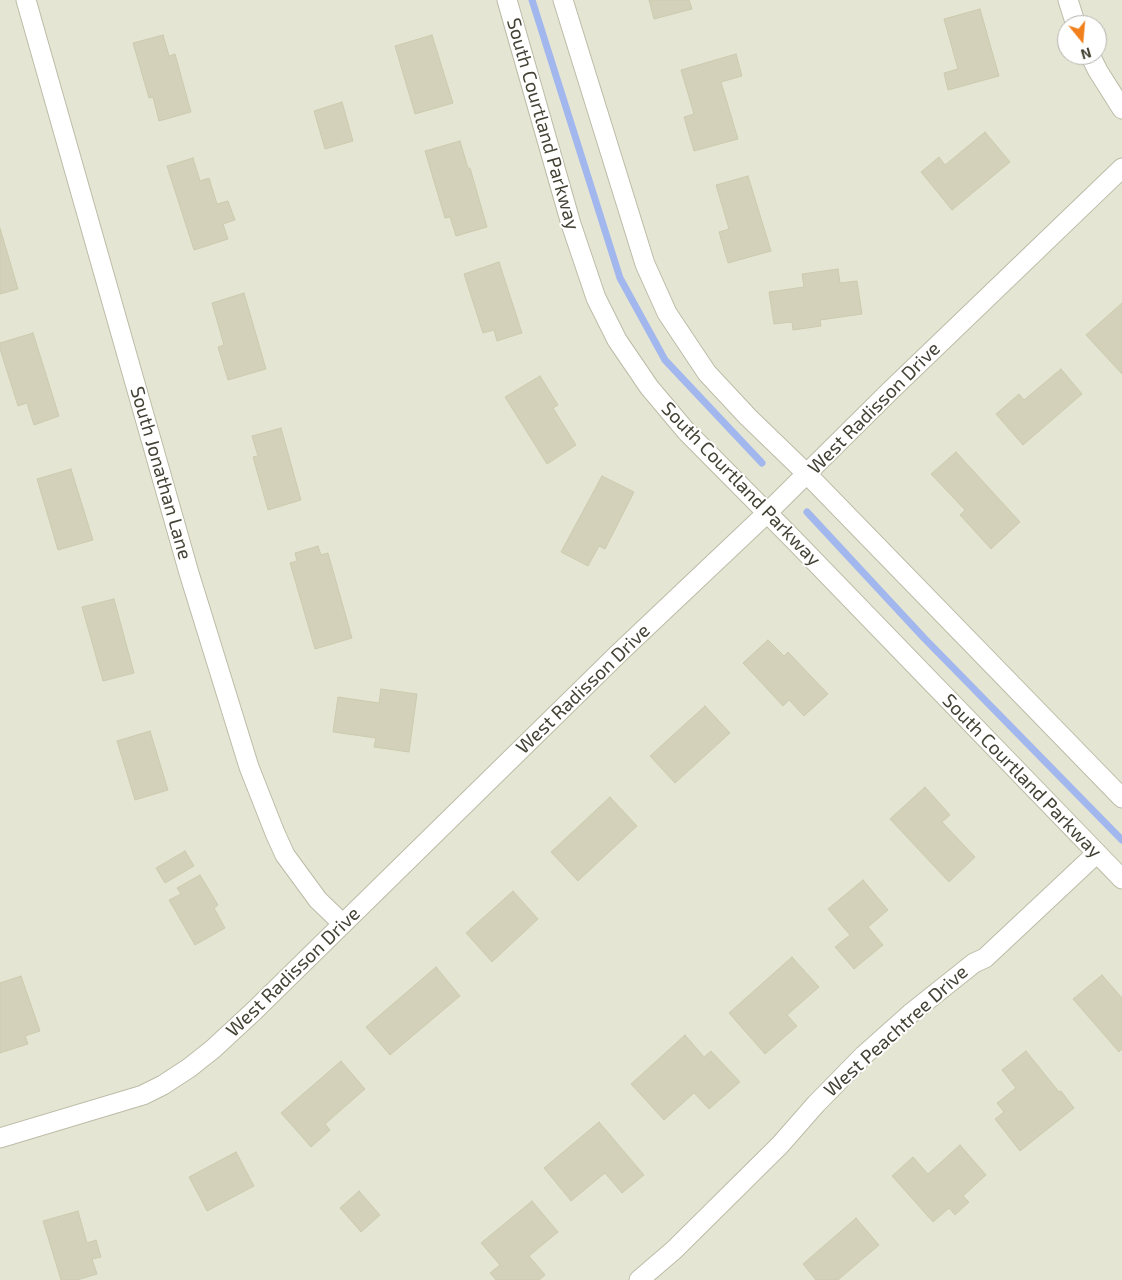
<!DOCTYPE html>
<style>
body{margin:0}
#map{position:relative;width:1122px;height:1280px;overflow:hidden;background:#f1f1e5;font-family:"Exo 2",sans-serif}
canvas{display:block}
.north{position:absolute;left:1057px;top:15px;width:50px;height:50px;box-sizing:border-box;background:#fff;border:1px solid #b4b3ae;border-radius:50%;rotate:163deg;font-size:14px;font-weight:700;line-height:20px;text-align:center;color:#434235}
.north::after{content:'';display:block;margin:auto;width:18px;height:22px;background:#f1801c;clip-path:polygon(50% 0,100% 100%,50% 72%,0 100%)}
</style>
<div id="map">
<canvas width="1122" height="1280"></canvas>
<div class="north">N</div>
</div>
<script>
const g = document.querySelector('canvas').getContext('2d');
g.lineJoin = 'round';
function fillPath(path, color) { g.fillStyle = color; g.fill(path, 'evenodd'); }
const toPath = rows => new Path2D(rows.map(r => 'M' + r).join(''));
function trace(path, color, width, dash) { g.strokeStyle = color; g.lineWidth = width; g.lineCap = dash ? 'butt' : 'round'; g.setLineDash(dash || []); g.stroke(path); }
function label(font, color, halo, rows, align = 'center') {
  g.font = font + ' "Exo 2",sans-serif'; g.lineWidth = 4; g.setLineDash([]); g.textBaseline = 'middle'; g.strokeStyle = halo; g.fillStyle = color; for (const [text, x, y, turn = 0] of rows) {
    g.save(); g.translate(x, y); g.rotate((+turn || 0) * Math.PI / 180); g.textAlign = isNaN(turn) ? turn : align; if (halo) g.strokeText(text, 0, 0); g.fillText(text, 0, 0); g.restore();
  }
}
const residential = toPath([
 [0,0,1122,0,1122,1280,0,1280],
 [1067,25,1097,25,1097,55,1067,55]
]);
const stream = toPath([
 [532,0,620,278,665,360,762,463],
 [807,512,924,638,1122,840]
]);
const building = toPath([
 [649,0,689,0,692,9,654,19,649,0],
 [980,9,999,76,948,90,944,73,958,69,944,19,980,9],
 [163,35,169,56,175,54,191,112,159,121,153,97,149,98,133,43,163,35],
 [432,35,453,103,415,114,395,46,432,35],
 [736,54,742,76,721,82,738,139,694,151,684,117,694,114,681,70,736,54],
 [342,102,353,141,325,149,314,111,342,102],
 [985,132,1010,162,952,210,921,172,939,157,945,165,985,132],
 [460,141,468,168,470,168,487,227,456,236,450,217,445,218,425,151,460,141],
 [193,158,200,181,209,178,217,204,228,201,235,220,223,224,228,239,194,250,167,166,193,158],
 [748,176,771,251,728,263,719,232,729,229,716,185,748,176],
 [0,228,18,289,0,294,0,228],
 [499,262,522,333,497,341,494,330,483,333,464,274,499,262],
 [838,269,840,283,857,281,862,314,820,320,821,326,793,330,792,322,774,324,769,292,804,287,802,274,838,269],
 [244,293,266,369,228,380,218,347,224,345,212,303,244,293],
 [1122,303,1122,374,1086,335,1122,303],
 [33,333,59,416,34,425,27,403,18,406,0,349,0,343,33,333],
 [1061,369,1082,394,1023,445,996,414,1019,394,1024,400,1061,369],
 [540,376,558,405,553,408,576,445,547,464,505,397,540,376],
 [281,428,301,500,268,510,253,457,258,456,252,436,281,428],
 [956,452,1020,522,991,549,960,515,965,510,931,474,956,452],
 [71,469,93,540,58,550,37,479,71,469],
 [602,476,634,492,605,549,599,546,588,566,561,552,602,476],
 [318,546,321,555,328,553,352,638,315,649,290,563,297,561,295,553,318,546],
 [114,599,134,673,103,681,82,607,114,599],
 [768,640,784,656,788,652,828,694,804,716,789,700,783,706,743,663,768,640],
 [381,689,417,694,409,752,374,747,376,738,333,732,338,697,379,703,381,689],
 [705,706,730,733,675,783,650,756,705,706],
 [150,731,168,790,135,800,117,741,150,731],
 [925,787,950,815,942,822,975,857,949,882,890,819,925,787],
 [610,797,637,826,578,881,551,852,610,797],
 [185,851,194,866,165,883,156,868,185,851],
 [200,875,218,905,214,908,225,928,195,945,169,900,181,894,177,888,200,875],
 [863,880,888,910,868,927,883,945,854,969,835,947,850,935,828,909,863,880],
 [513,891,538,919,492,962,466,933,513,891],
 [792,957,819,987,787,1015,797,1026,765,1054,729,1013,792,957],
 [436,967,460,996,390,1055,366,1027,436,967],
 [1102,975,1122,998,1122,1049,1119,1052,1073,999,1102,975],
 [21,976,40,1031,25,1036,28,1044,0,1053,0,983,21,976],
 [685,1035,704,1057,711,1051,740,1082,709,1109,694,1093,664,1120,631,1084,685,1035],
 [1026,1051,1059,1092,1061,1091,1074,1108,1020,1151,995,1119,1004,1112,997,1103,1016,1088,1002,1070,1026,1051],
 [341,1061,365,1089,325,1124,330,1130,311,1147,281,1113,341,1061],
 [599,1122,644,1175,622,1193,605,1173,571,1201,544,1168,599,1122],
 [960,1145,986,1175,963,1196,969,1202,955,1215,949,1208,933,1222,892,1176,913,1157,928,1174,960,1145],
 [236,1152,254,1186,207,1211,189,1177,236,1152],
 [359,1191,380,1215,361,1232,340,1208,359,1191],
 [532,1201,558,1232,529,1256,545,1275,539,1280,496,1280,490,1273,500,1265,481,1243,532,1201],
 [78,1211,87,1243,96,1240,101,1257,92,1259,97,1274,77,1280,61,1280,43,1221,78,1211],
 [856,1218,879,1245,838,1280,816,1280,803,1264,856,1218]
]);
const street = toPath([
 [26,0,189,573,249,767,275,833,285,855,318,900,343,924],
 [507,0,571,224,596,298,617,340,649,387,686,431,795,541,1122,879],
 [563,0,645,264,667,313,707,373,748,417,807,474,1122,798],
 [1068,0,1076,25],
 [1090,55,1098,71,1122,109],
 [0,1138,143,1095,163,1085,189,1068,213,1049,254,1011,619,653,767,513,889,392,1122,168],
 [639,1280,674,1250,780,1145,816,1104,864,1055,910,1014,974,963,985,958,1097,853]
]);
const streetNames = [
 ["South Courtland Parkway",543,124,74],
 ["West Radisson Drive",874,408,-45],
 ["South Jonathan Lane",161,473,74],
 ["South Courtland Parkway",741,484,46],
 ["West Radisson Drive",583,689,-44],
 ["South Courtland Parkway",1022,776,46],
 ["West Radisson Drive",293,972,-44],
 ["West Peachtree Drive",896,1031,-42]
];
fillPath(residential, '#e5e5d3');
trace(stream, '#a2b7ed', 7);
fillPath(building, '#d3d1ba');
trace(building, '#cdcbae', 1);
trace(street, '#bcbca8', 21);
trace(street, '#fff', 19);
label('19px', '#434235', '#fff', streetNames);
</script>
